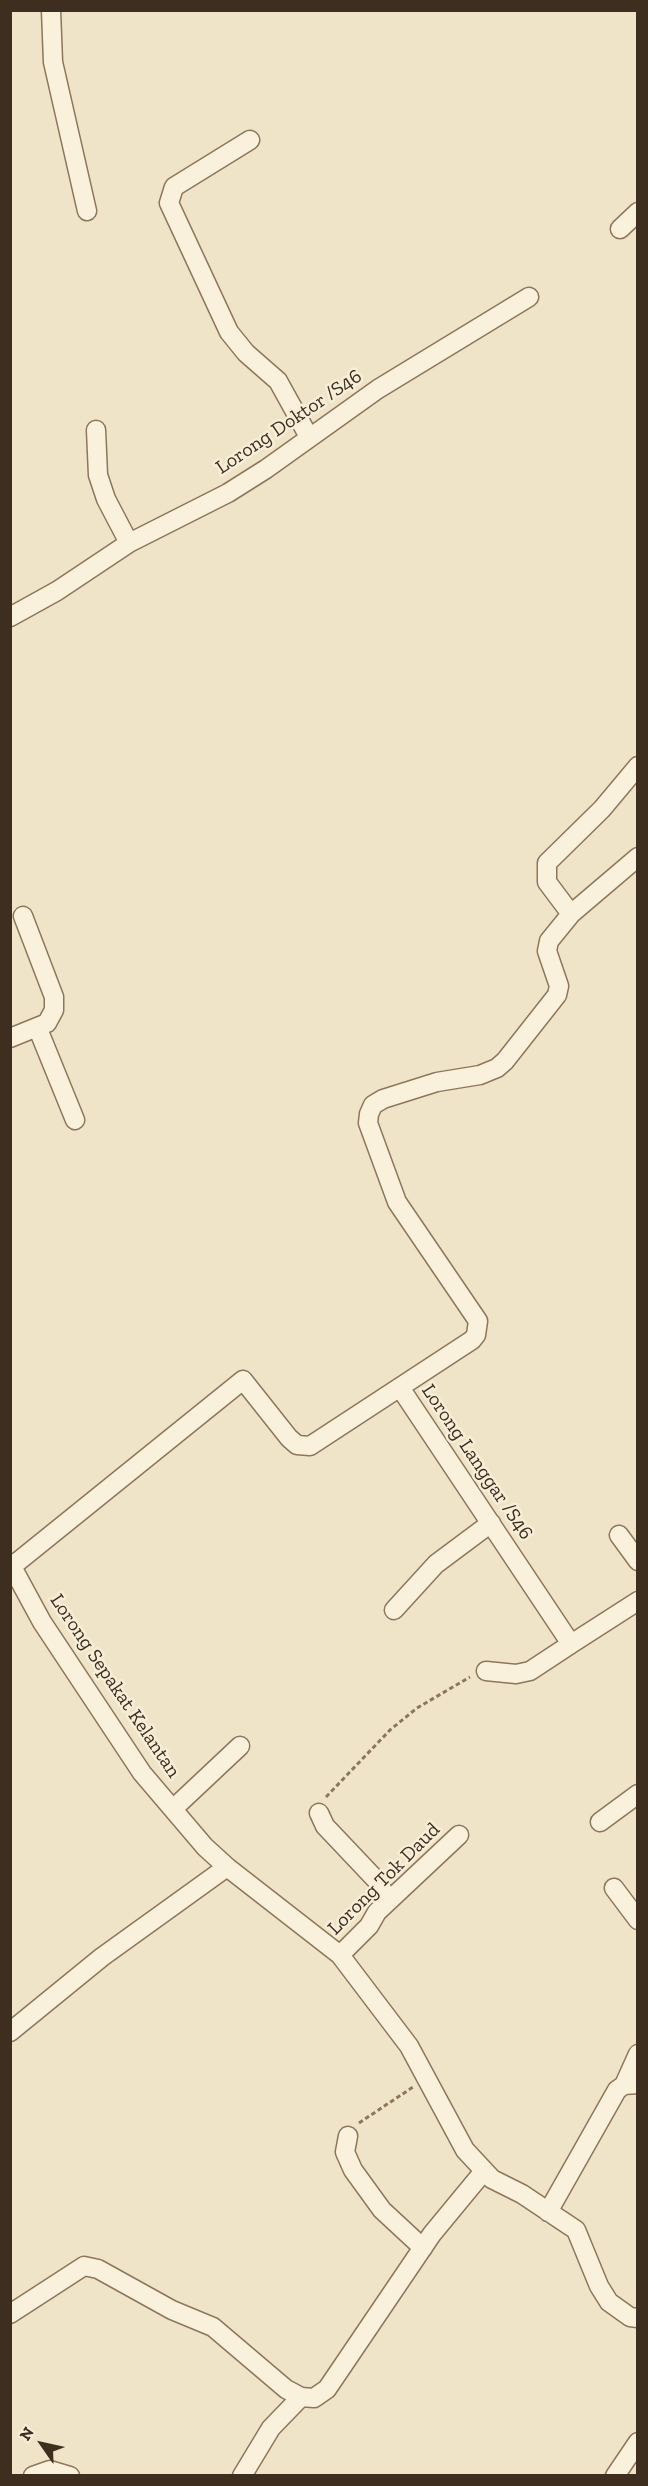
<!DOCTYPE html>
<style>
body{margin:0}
#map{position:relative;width:648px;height:2486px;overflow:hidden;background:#f0e4c8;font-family:"Zilla Slab",serif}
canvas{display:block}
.frame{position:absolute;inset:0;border:12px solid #3d2e20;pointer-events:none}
.north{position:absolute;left:12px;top:2414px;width:60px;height:60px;-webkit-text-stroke:4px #f7eed8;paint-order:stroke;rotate:304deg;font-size:16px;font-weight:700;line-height:24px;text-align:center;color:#3d2e20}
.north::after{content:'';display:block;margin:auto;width:21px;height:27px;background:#3d2e20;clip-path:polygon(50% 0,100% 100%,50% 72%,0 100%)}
</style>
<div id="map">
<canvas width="648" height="2486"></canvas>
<div class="frame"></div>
<div class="north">N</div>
</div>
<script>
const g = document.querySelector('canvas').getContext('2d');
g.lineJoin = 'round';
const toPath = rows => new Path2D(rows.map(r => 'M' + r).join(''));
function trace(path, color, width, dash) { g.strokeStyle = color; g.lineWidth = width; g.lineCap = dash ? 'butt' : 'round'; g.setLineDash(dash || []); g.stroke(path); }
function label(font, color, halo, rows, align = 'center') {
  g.font = font + ' "Zilla Slab",serif'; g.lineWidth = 5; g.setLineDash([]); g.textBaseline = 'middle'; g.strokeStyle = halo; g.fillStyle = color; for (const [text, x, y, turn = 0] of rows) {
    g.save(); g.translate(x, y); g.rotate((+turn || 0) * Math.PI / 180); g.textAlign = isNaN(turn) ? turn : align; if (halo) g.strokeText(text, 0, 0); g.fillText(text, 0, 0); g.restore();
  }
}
const path = toPath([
 [326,1797,390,1730,417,1708,470,1677],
 [359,2123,413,2087]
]);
const minor = toPath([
 [51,10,53,62,87,211],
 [250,140,174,187,169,203,229,332,246,353,278,381,309,437],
 [620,229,638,212],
 [96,430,98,475,106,499,129,543],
 [10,617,57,591,129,543,228,493,266,469,378,389,529,297],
 [571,914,547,882,547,863,602,809,638,766],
 [38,1029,75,1120],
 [10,1038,47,1023,54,1010,54,997,23,916],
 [401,1389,571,1644,638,1601],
 [619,1535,638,1561],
 [10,1563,42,1622,142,1773,205,1847,227,1867,340,1955,409,2046,465,2150,492,2179,522,2194,576,2230,599,2286,609,2302,630,2317,638,2318],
 [10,1568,243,1380,289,1438,297,1445,310,1446,472,1340,476,1335,478,1321,397,1202,368,1123,369,1114,373,1105,383,1099,437,1082,480,1075,497,1068,505,1061,557,995,559,986,547,951,549,941,571,914,638,857],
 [394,1610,436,1564,491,1523],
 [486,1671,516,1674,530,1671,571,1644],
 [173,1809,240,1746],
 [319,1813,325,1826,379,1883,388,1901],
 [600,1822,638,1794],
 [614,1888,638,1920],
 [340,1955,369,1926,377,1912,459,1835],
 [10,2032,102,1957,227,1867],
 [624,2085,638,2054],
 [348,2136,345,2152,353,2170,382,2210,423,2248],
 [548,2212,617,2090,624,2085,638,2084],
 [10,2314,84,2266,98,2269,172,2310,213,2327,286,2389,301,2397,314,2398,327,2389,432,2234,484,2171],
 [33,2476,50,2470,70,2476],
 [242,2476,271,2428,301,2397],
 [615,2476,638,2442]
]);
const streetNames = [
 ["Lorong Doktor /S46",289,422,-34],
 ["Lorong Langgar /S46",477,1462,56],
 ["Lorong Sepakat Kelantan",115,1686,56],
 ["Lorong Tok Daud",384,1879,-45]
];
trace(minor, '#8d765c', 21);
trace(path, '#8d765c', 3, [4.5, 3]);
trace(minor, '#faf1dc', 18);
label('20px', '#3d2e20', '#f7eed8', streetNames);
</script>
